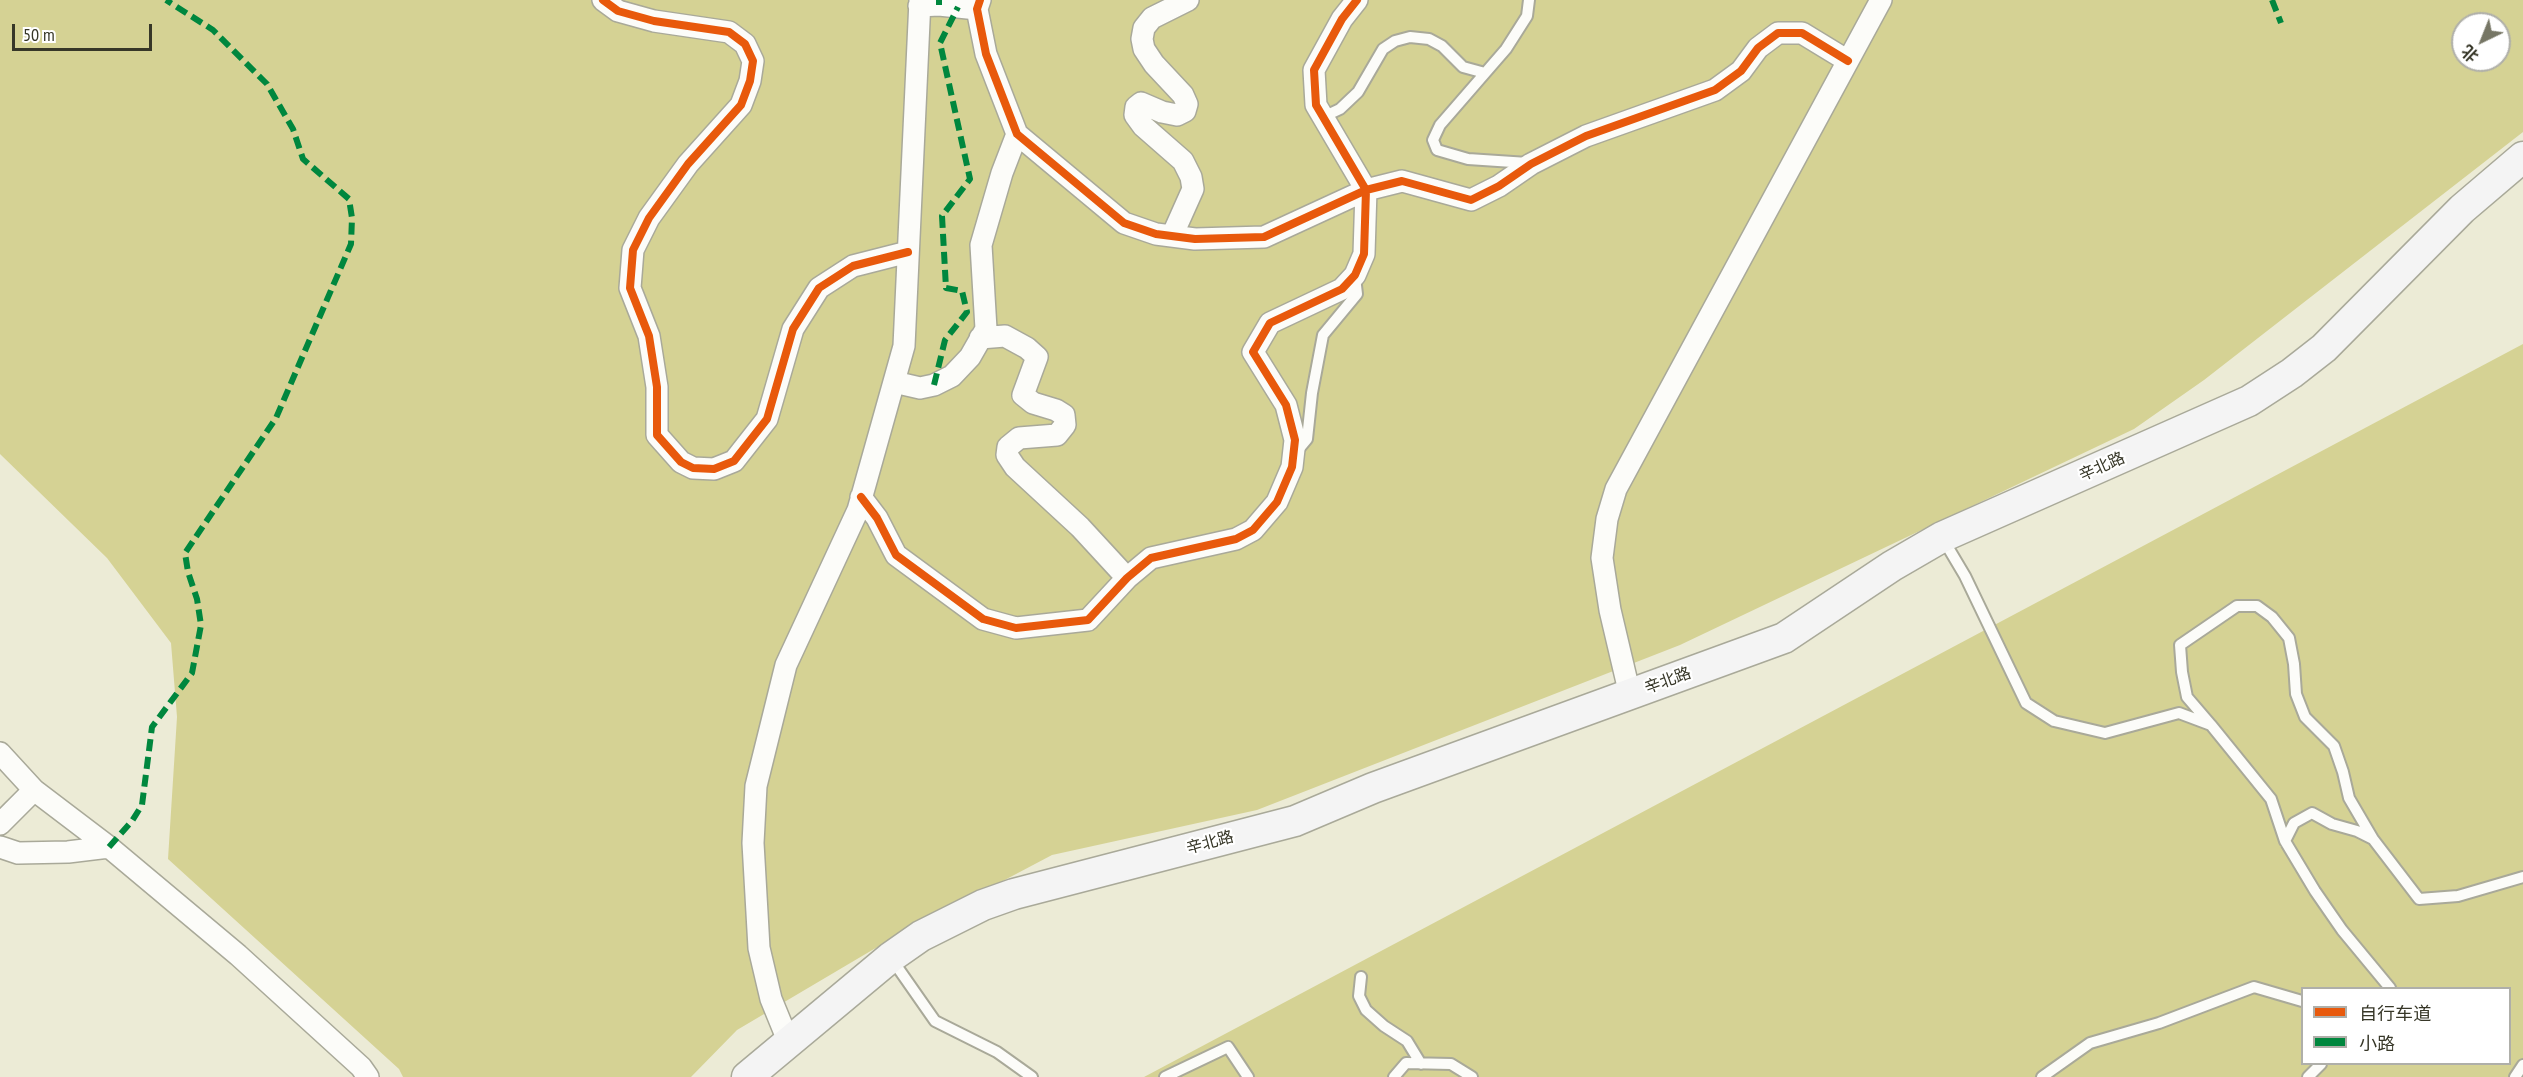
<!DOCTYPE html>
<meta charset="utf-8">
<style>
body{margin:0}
#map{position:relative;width:2523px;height:1077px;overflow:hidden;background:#ecebd6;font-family:"PT Sans Narrow","Noto Sans SC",sans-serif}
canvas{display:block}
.legend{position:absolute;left:2301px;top:987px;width:210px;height:78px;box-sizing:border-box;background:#fff;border:2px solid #afafa9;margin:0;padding:8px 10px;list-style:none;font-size:18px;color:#373728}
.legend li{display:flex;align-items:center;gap:12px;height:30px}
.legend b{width:30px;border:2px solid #afafa9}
.north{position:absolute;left:2451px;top:12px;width:60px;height:60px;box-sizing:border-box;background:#fff;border:2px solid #afafa9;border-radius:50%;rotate:223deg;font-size:16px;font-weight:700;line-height:24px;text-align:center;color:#373728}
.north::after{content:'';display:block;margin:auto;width:21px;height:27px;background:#767665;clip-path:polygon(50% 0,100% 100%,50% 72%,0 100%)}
.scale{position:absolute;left:12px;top:24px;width:140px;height:27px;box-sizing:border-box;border:3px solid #373728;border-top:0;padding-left:8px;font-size:18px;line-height:21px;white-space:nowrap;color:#373728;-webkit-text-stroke:4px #fff;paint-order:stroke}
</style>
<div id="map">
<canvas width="2523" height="1077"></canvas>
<ul class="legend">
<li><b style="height:8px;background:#e8590c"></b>自行车道</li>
<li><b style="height:8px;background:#00873e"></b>小路</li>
</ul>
<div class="north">北</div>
<div class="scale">50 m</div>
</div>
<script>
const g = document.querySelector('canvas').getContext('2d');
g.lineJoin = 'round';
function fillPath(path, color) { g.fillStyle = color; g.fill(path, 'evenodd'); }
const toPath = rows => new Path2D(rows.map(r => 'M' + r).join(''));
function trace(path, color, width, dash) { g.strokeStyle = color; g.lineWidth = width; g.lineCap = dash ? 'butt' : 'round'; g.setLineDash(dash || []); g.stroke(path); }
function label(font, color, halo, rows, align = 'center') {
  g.font = font + ' "PT Sans Narrow","Noto Sans SC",sans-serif'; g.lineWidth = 4.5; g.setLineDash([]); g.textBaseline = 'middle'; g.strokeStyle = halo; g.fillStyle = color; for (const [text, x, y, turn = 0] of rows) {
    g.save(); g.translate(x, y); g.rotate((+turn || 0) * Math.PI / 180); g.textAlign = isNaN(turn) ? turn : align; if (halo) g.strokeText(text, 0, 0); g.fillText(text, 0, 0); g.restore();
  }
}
const forest = toPath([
 [0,0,2523,0,2523,132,2204,380,2134,429,1680,645,1257,810,1052,855,874,949,737,1030,691,1077,403,1077,399,1069,168,859,177,717,171,643,107,558,0,454],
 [2463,24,2499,24,2499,60,2463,60],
 [2523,344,2523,1077,1144,1077],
 [2302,988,2510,988,2510,1064,2302,1064]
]);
const lane = toPath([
 [1323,117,1340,109,1358,92,1383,49,1395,41,1410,37,1429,39,1442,46,1463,67,1485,73],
 [1528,163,1468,159,1437,150,1433,140,1440,125,1506,49,1527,16,1529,0],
 [1297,451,1307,439,1312,393,1323,335,1357,294,1355,277],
 [1943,539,1965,576,2026,703,2054,721,2105,733,2179,713,2211,725,2271,799,2285,841,2315,891,2342,930,2390,988],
 [2211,725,2187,697,2182,672,2180,645,2237,606,2257,606,2272,617,2289,638,2294,664,2296,694,2305,717,2334,746,2343,772,2349,798,2373,839,2419,899,2458,896,2523,877],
 [2285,841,2294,823,2312,813,2332,824,2357,831,2373,839],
 [891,958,935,1021,997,1052,1032,1077],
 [1361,977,1359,996,1366,1010,1384,1026,1407,1041,1421,1064],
 [1165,1077,1228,1047,1248,1077],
 [1394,1077,1406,1063,1451,1064,1472,1077],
 [2042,1077,2090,1043,2159,1023,2254,987,2302,1001],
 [2308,1077,2321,1064],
 [2515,1077,2523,1065]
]);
const street = toPath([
 [603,0,618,11,654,21,729,32,745,44,753,61,750,81,741,105,688,164,649,218,633,250,630,288,649,336,657,387,657,435,681,462,693,468,714,469,734,461,767,419,793,329,819,288,853,266,908,252],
 [980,0,977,9,986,54,1017,134,1124,223,1156,234,1195,239,1264,237,1366,190,1402,181,1471,200,1499,186,1531,164,1586,136,1715,90,1741,71,1758,48,1778,33,1802,33,1848,61],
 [919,6,939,5,977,9],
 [1172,236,1193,189,1191,177,1183,161,1143,126,1135,115,1136,107,1141,103,1162,112,1177,115,1185,111,1187,104,1183,95,1154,64,1144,49,1142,39,1144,28,1152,18,1188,0],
 [980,338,1005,336,1027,348,1037,357,1023,395,1033,403,1056,410,1064,415,1065,425,1057,435,1019,438,1008,447,1007,455,1015,467,1080,527,1127,578],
 [894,382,920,388,934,385,952,376,970,357,986,329,981,245,1002,173,1017,134],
 [861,497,877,518,896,555,983,619,1016,628,1088,620,1127,578,1151,558,1236,539,1253,530,1277,502,1292,467,1295,440,1286,405,1253,352,1270,323,1342,289,1355,275,1364,254,1366,190,1316,105,1314,70,1342,19,1357,0],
 [1630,695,1610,610,1602,558,1607,519,1616,489,1881,0],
 [0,753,34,790,109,847,238,955,361,1067,368,1077],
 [0,824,34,790],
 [0,847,18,853,68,852,109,847],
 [789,1043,771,999,759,948,753,843,756,786,786,665,858,510,904,346,920,0]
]);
const secondary = toPath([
 [747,1077,891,957,921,936,983,905,1014,894,1295,821,1373,788,1784,638,1892,566,1942,537,2249,401,2292,373,2324,348,2462,209,2523,157]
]);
const quiet = toPath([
 [2272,0,2281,23],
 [939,5,939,0],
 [934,385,945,340,967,312,962,291,946,288,942,216,970,179,940,43,958,7],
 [109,847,132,821,142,805,152,727,192,673,201,625,197,599,188,572,185,553,276,418,351,244,352,218,349,199,303,159,293,129,267,84,213,30,166,0]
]);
const cycleway = toPath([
 [603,0,618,11,654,21,729,32,745,44,753,61,750,81,741,105,688,164,649,218,633,250,630,288,649,336,657,387,657,435,681,462,693,468,714,469,734,461,767,419,793,329,819,288,853,266,908,252],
 [980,0,977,9,986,54,1017,134,1124,223,1156,234,1195,239,1264,237,1366,190,1402,181,1471,200,1499,186,1531,164,1586,136,1715,90,1741,71,1758,48,1778,33,1802,33,1848,61],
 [861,497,877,518,896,555,983,619,1016,628,1088,620,1127,578,1151,558,1236,539,1253,530,1277,502,1292,467,1295,440,1286,405,1253,352,1270,323,1342,289,1355,275,1364,254,1366,190,1316,105,1314,70,1342,19,1357,0]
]);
const streetNames = [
 ["辛北路",2102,467,-24],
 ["辛北路",1668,681,-20],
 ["辛北路",1210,843,-15]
];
fillPath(forest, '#d5d294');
trace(lane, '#a9a999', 14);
trace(street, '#a9a999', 24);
trace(secondary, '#a9a999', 33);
trace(lane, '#fcfcf9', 10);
trace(street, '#fcfcf9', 21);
trace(secondary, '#f4f4f4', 30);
trace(quiet, '#00873e', 6, [12, 6]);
trace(cycleway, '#e8590c', 8);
label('16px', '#373728', '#fff', streetNames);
</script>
